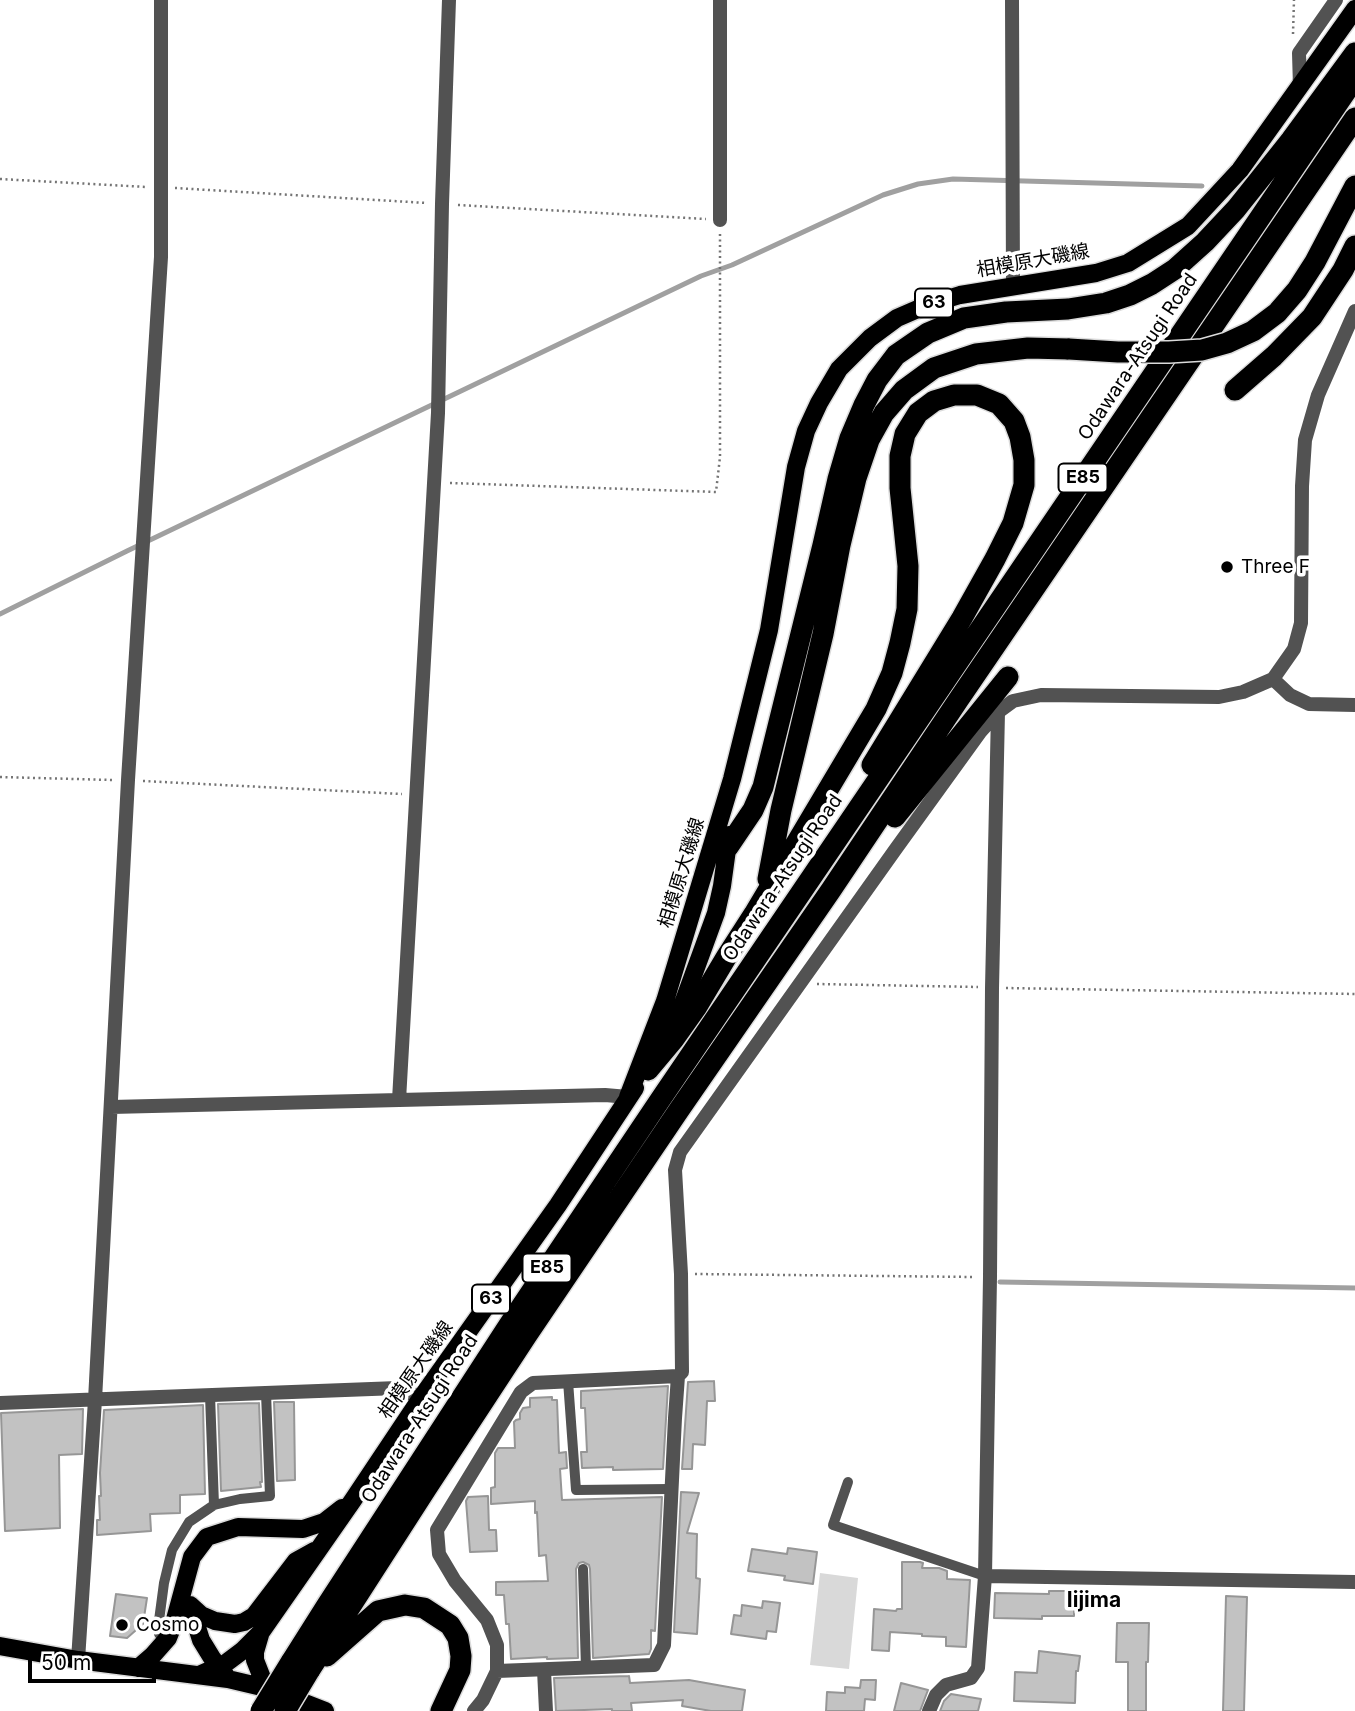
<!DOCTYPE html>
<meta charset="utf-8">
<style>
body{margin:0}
#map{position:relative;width:1355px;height:1711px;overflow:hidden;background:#fff;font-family:Inter,sans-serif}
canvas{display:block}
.scale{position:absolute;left:28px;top:1651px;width:128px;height:32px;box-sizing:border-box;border:4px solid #000;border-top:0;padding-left:9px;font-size:21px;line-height:24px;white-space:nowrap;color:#000;-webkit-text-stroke:5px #fff;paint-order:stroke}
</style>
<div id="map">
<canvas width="1355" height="1711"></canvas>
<div class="scale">50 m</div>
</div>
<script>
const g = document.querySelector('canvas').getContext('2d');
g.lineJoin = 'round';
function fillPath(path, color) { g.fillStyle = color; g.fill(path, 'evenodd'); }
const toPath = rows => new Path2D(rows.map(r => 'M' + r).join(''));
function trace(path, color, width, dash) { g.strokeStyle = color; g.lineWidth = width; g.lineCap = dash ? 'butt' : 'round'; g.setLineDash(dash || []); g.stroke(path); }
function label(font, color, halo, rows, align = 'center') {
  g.font = font + ' Inter,"Noto Sans JP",sans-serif'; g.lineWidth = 7; g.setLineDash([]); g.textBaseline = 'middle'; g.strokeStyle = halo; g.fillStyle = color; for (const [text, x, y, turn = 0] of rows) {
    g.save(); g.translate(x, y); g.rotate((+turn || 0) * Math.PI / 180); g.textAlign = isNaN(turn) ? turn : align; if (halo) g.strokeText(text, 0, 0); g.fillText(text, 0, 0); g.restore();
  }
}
const green = toPath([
 [820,1573,858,1578,849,1669,810,1665]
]);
const stream = toPath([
 [0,614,127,551,701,276,732,265,883,195,918,184,953,179,1202,186],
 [1000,1282,1355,1288]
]);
const building = toPath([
 [714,1381,715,1401,707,1401,705,1445,693,1444,692,1469,682,1469,688,1382,714,1381],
 [668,1386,663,1469,613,1470,613,1467,582,1468,581,1452,587,1452,585,1408,581,1408,581,1391,668,1386],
 [552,1397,552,1400,557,1400,559,1453,566,1452,567,1468,560,1469,562,1500,662,1497,655,1631,651,1630,651,1649,649,1654,593,1658,590,1569,589,1565,583,1562,579,1563,576,1569,578,1658,547,1659,547,1657,511,1659,509,1624,506,1624,504,1595,496,1595,496,1582,548,1581,546,1555,539,1556,537,1512,535,1513,535,1501,491,1504,491,1488,495,1487,495,1453,498,1448,515,1448,514,1422,516,1420,520,1419,520,1413,523,1408,530,1407,530,1398,552,1397],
 [274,1402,294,1402,295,1480,277,1481,274,1402],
 [259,1403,262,1482,260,1482,261,1487,221,1491,218,1404,259,1403],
 [203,1405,205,1494,180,1495,180,1513,150,1514,151,1531,97,1535,97,1520,100,1520,99,1496,101,1496,100,1473,104,1410,203,1405],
 [83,1409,82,1454,59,1455,60,1528,5,1531,1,1413,83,1409],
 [681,1492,699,1493,687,1533,697,1534,696,1578,700,1579,697,1634,674,1632,681,1492],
 [488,1496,489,1530,496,1530,497,1551,470,1552,466,1501,468,1497,488,1496],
 [788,1548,817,1552,813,1584,784,1580,785,1576,748,1571,752,1549,787,1554,788,1548],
 [902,1562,920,1562,923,1563,922,1568,939,1568,947,1571,947,1579,970,1580,966,1647,946,1646,946,1637,922,1636,922,1634,890,1632,889,1651,872,1650,874,1609,896,1611,897,1609,902,1609,902,1562],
 [1049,1591,1074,1591,1074,1616,1042,1616,1042,1619,994,1618,995,1593,1049,1594,1049,1591],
 [116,1594,147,1598,143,1624,127,1638,110,1636,116,1594],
 [1226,1596,1247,1597,1244,1711,1223,1711,1226,1596],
 [763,1601,780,1603,776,1632,767,1631,766,1639,731,1634,734,1615,741,1616,742,1605,762,1608,763,1601],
 [1117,1623,1149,1623,1148,1662,1146,1662,1146,1711,1128,1711,1128,1662,1116,1662,1117,1623],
 [1039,1651,1080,1656,1078,1671,1076,1671,1075,1703,1014,1701,1015,1672,1037,1673,1039,1651],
 [629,1676,630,1683,689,1680,745,1690,742,1711,711,1711,682,1706,683,1700,631,1703,632,1711,612,1711,612,1709,556,1711,554,1678,629,1676],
 [861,1680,876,1680,875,1700,865,1699,864,1711,826,1711,827,1692,845,1693,845,1687,860,1688,861,1680],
 [901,1683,928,1690,920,1711,894,1711,901,1683],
 [951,1694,981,1699,978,1711,940,1711,944,1701,951,1694]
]);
const path = toPath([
 [1293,34,1294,0],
 [0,179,147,187],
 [175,188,427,203],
 [458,205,706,219],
 [450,483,716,492,720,457,720,233],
 [0,777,112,780],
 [143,781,402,794],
 [817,984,978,987],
 [1006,988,1355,994],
 [695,1274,975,1277]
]);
const lane = toPath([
 [568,1381,576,1490,670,1489],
 [210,1395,214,1505],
 [848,1482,833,1525,985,1576],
 [583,1569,586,1668],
 [168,1638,159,1634,158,1628,164,1583,172,1550,189,1522,214,1505,240,1499,270,1496,266,1393]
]);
const street = toPath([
 [720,0,720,220],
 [1012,0,1013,287],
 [1300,87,1299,53,1336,0],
 [1273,679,1290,695,1309,704,1355,705],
 [399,1100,438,413,442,204,449,0],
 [111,1107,605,1095,628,1097],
 [0,1403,398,1388,421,1398],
 [985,1576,1355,1582],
 [78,1660,95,1400,128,780,161,257,161,0],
 [544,1670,546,1711],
 [497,1671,654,1665,664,1645,675,1418,678,1376,682,1372,681,1274,675,1170,680,1152,895,850,981,731,998,712,1013,701,1041,695,1219,697,1243,692,1273,679,1294,649,1301,623,1302,486,1305,440,1318,395,1355,311],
 [474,1711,483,1700,497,1671,497,1645,487,1620,455,1581,439,1554,437,1530,521,1392,533,1383,678,1376],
 [929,1711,936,1695,946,1685,971,1678,978,1668,985,1576,990,1277,992,988,998,712]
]);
const primary = toPath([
 [662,1043,682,1006,716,913,722,886,729,835],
 [628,1097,665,1001,732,779,769,630,796,467,806,431,819,403,839,369,870,338,897,318,927,305,960,295,1096,273,1128,263,1188,226,1240,170,1355,9],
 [190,1605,201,1615,215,1621,235,1624,244,1622,254,1616,296,1561,314,1551],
 [190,1605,201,1640,212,1658,226,1676],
 [260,1635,255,1652,255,1660,266,1688],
 [0,1646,78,1660,228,1679,266,1688,325,1711],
 [138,1668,153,1655,168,1638,174,1623,192,1557,207,1537,238,1527,303,1529,324,1522,342,1508],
 [199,1675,226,1663,242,1651,261,1632,353,1500,421,1398,558,1205,635,1088]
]);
const highway = toPath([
 [1277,313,1297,290,1315,262,1355,186],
 [1235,390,1274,356,1312,317,1343,270,1355,246],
 [895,817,1008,677],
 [728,847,753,810,763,787,823,545,838,479,850,438,864,405,877,380,896,355,928,333,964,318,1006,312,1068,309,1106,303,1130,295,1152,284,1175,269,1205,242,1236,209,1291,140,1355,53],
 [768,879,781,810,823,634,840,545,856,478,869,440,884,413,904,390,934,368,976,354,1028,348,1069,349],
 [648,1070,674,1039,696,1008,727,956,754,914,876,709,892,673,900,643,907,609,908,566,900,488,900,456,905,434,918,413,934,401,954,395,977,395,999,404,1014,421,1020,437,1024,460,1024,485,1013,523,995,559,962,618,872,765],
 [327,1656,378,1611,405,1605,424,1608,450,1625,458,1638,461,1656,460,1670,441,1711],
 [291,1662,327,1605,509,1325,660,1100,1355,78],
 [309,1671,426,1489,527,1335,679,1110,831,890,959,699,1355,118]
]);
const highwayBridge = toPath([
 [1069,349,1118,352,1169,352,1202,350,1227,343,1253,331,1277,313],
 [261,1711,291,1662],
 [285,1711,309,1671]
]);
const markers = [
 [1227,567,7,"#000"],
 [122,1625,7,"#000"]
];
const shields = [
 [934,303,38],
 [1083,478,49],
 [547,1268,49],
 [491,1299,38]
];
const shieldNames = [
 ["63",934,303],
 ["E85",1083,478],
 ["E85",547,1268],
 ["63",491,1299]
];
const streetNames = [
 ["相模原大磯線",1033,261,-10],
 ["Odawara-Atsugi Road",1138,357,-56],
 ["相模原大磯線",682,873,-73],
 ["Odawara-Atsugi Road",783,878,-56],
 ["相模原大磯線",416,1370,-55],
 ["Odawara-Atsugi Road",420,1419,-57]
];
const poiNames = [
 ["Three F",1241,567],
 ["Cosmo",136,1625]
];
const neighbourhoodNames = [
 ["Iijima",1094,1601]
];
fillPath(green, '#d9d9d9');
trace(stream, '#a0a0a0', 5);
fillPath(building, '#c2c2c2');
trace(building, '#969696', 2);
trace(primary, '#dbdbdb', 21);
trace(highway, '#dbdbdb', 24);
trace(path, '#747474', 2.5, [2, 3.5]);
trace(lane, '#525252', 10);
trace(street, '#525252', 14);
trace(primary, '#000', 18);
trace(highway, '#000', 21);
trace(highwayBridge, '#dbdbdb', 24, []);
trace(highwayBridge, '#000', 21);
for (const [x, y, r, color] of markers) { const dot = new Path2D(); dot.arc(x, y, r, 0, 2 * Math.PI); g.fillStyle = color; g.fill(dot); trace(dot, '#fff', 2.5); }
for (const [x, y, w] of shields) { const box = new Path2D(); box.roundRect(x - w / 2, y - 14.5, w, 29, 5); g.fillStyle = '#fff'; g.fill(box); trace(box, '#000', 2); }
label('bold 18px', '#000', null, shieldNames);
label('19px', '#000', '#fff', streetNames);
label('19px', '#000', '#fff', poiNames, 'left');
label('bold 21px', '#000', '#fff', neighbourhoodNames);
</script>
